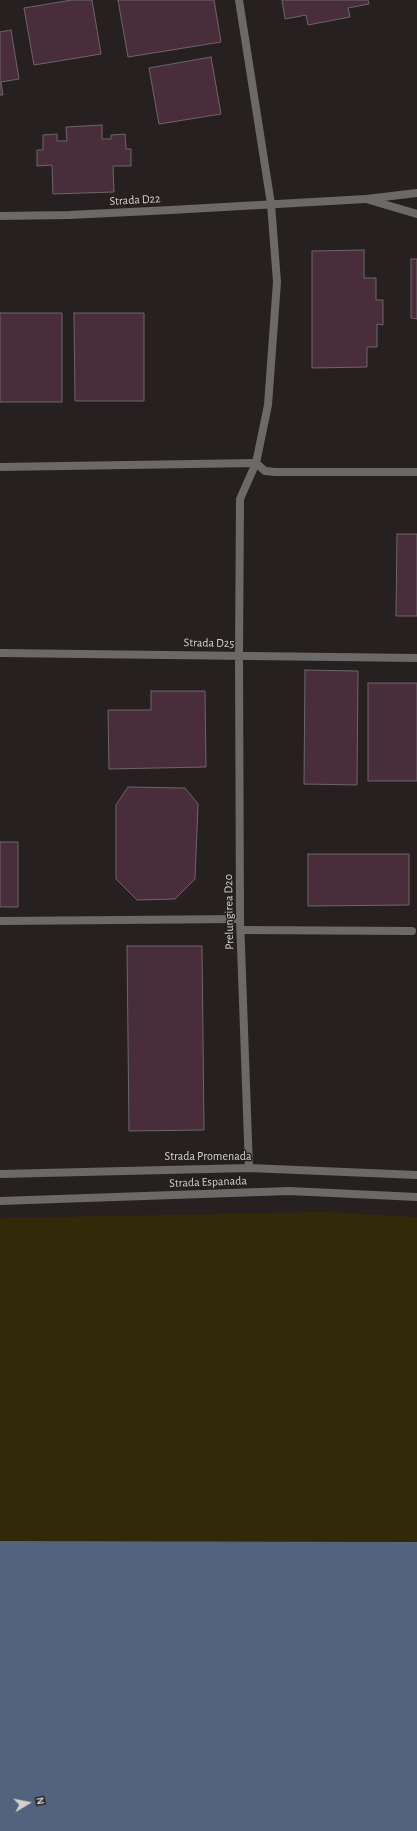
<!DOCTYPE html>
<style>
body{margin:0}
#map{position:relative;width:417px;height:1831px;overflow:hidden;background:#262120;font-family:"Alegreya Sans",sans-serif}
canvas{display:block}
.north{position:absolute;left:8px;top:1783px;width:40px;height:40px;-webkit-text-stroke:3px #262120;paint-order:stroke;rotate:80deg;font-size:11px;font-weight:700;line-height:16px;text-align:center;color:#d4d0cf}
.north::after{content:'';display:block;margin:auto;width:14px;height:18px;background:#d4d0cf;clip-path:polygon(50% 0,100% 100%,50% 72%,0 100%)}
</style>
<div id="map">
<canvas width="417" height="1831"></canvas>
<div class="north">N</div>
</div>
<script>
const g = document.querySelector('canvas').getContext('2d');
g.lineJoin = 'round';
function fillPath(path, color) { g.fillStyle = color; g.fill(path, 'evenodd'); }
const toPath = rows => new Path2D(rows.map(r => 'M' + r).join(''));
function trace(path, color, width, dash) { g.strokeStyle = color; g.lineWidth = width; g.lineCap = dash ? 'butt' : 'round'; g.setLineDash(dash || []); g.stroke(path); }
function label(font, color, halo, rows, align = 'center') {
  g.font = font + ' "Alegreya Sans",sans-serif'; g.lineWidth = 3; g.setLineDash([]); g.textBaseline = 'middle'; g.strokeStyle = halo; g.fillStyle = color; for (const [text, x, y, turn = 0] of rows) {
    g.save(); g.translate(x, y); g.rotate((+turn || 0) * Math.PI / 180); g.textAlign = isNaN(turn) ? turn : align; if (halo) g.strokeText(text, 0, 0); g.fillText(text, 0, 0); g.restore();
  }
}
const sand = toPath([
 [326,1212,417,1217,417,1542,0,1541,0,1218]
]);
const water = toPath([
 [0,1541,417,1542,417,1831,0,1831]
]);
const building = toPath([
 [72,0,92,0,101,54,34,65,24,8,72,0],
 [118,0,214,0,221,42,128,57,118,0],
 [282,0,368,0,369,4,348,8,350,17,308,25,306,15,285,19,282,0],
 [11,30,19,79,1,82,3,95,0,95,0,32,11,30],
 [211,57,221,114,159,124,149,68,211,57],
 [102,125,102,139,111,139,111,135,125,134,126,149,131,149,131,166,113,166,114,192,53,194,52,165,37,166,37,150,43,150,43,135,57,134,57,141,67,141,66,127,102,125],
 [364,250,364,278,376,278,376,300,383,300,383,325,377,324,377,347,367,347,367,367,312,368,312,251,364,250],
 [411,259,417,259,417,319,411,318,411,259],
 [0,313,62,313,62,402,0,402,0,313],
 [74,313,144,313,144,401,75,401,74,313],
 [397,534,417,534,417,616,396,616,397,534],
 [305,670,358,671,357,785,304,784,305,670],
 [368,683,417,683,417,781,368,781,368,683],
 [151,691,205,691,206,767,109,769,108,710,151,710,151,691],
 [128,787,185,788,198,804,195,879,175,899,137,900,116,879,116,805,128,787],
 [0,842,18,842,18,907,0,907,0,842],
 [308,854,409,854,409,905,308,906,308,854],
 [127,946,202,946,204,1130,129,1131,127,946]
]);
const service = toPath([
 [366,199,417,214],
 [0,467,256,463,240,499,239,656],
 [0,921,240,919],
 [241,930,412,931]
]);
const pedestrian = toPath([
 [0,1201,289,1191,417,1197]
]);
const minor = toPath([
 [239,0,271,204,277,282,268,405,256,463,265,471,275,472,417,472],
 [0,216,69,215,171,210,366,199,417,193],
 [0,653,417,658],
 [239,656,240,919,249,1168],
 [0,1174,249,1168,417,1175]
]);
const streetNames = [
 ["Strada D22",135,200,-3],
 ["Strada D25",209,643,1],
 ["Prelungirea D20",229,912,-91],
 ["Strada Promenada",208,1156],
 ["Strada Espanada",208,1182,-2]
];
fillPath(sand, '#322908');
fillPath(water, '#51637d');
fillPath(building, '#492d3b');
trace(building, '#6c6669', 1);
trace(service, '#6b6a68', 8);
trace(pedestrian, '#6b6a68', 8);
trace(minor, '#6b6a68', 8);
label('12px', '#d4d0cf', '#262120', streetNames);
</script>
